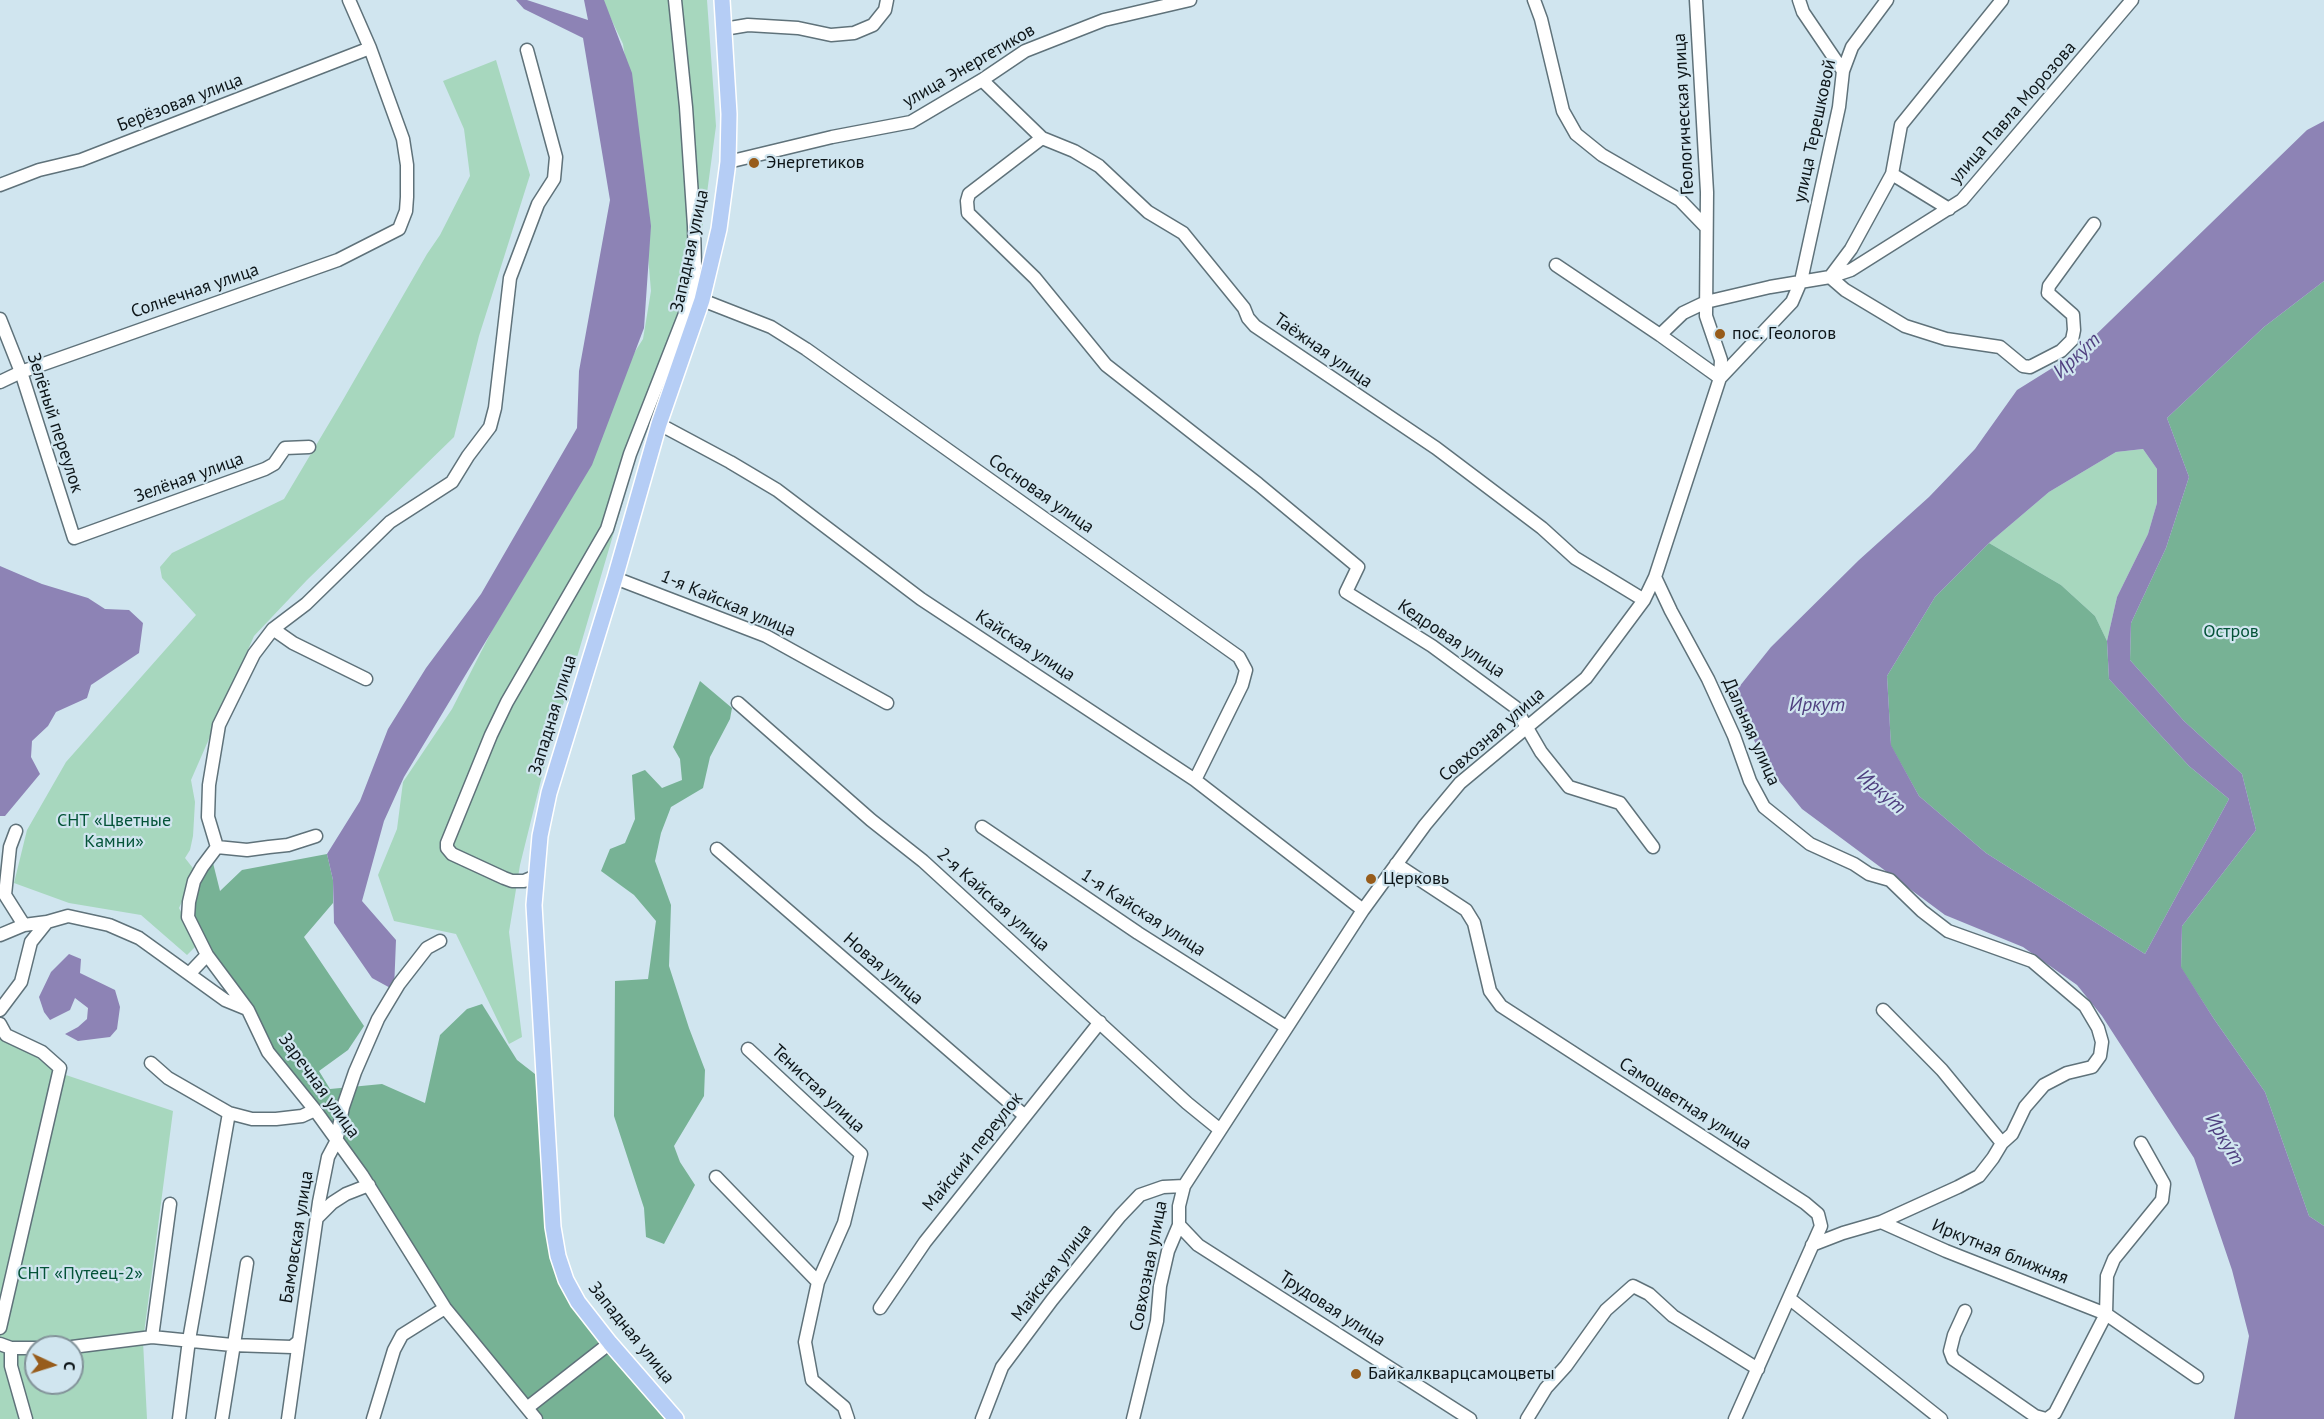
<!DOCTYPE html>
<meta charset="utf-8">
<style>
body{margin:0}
#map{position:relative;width:2324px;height:1419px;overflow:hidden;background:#d0e5ef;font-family:"PT Sans",sans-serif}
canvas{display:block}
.north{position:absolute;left:24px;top:1335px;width:60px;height:60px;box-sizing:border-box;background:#d0e5ef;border:2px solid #829299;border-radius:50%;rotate:94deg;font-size:16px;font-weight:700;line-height:24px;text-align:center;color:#0e1619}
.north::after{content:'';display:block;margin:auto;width:21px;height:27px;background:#975c1b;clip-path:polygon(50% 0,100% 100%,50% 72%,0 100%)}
</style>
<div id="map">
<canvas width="2324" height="1419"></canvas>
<div class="north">С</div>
</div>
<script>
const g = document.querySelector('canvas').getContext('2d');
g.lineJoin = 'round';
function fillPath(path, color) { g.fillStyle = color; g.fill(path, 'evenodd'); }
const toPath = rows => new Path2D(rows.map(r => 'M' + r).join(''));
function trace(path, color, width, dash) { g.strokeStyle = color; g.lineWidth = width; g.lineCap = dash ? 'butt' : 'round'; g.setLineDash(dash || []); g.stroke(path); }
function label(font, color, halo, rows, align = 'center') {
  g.font = font + ' "PT Sans",sans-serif'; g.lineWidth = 4.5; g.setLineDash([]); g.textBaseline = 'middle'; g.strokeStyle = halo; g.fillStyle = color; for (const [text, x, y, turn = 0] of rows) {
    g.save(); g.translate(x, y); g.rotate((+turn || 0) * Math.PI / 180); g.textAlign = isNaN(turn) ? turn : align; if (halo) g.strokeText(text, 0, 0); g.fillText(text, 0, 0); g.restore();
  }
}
const green = toPath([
 [602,0,707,0,716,126,694,290,652,403,542,776,520,865,509,932,522,1037,509,1044,456,934,394,921,378,875,397,829,403,782,452,709,629,361,643,339,651,291,640,160,623,44],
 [496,60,530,175,479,336,454,437,307,580,254,636,191,780,195,802,193,836,190,850,185,858,196,872,179,908,198,944,187,955,141,915,69,903,14,883,27,830,66,762,196,615,162,578,160,567,172,553,284,499,340,405,427,254,440,235,470,176,464,129,443,81],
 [2143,449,2157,469,2157,503,2148,534,2117,597,2107,641,2095,616,2061,585,1989,543,2049,492,2116,452],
 [0,1027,54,1071,173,1111,143,1341,147,1419,0,1419],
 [36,1347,72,1347,72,1383,36,1383]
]);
const forest = toPath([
 [2324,281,2324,1226,2309,1216,2265,1092,2214,1019,2181,968,2182,926,2256,830,2242,774,2184,721,2130,660,2131,623,2166,548,2189,477,2167,418,2264,327],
 [1989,543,2061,585,2095,616,2107,641,2109,679,2189,766,2229,799,2145,954,1986,853,1919,796,1891,746,1887,676,1935,597],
 [700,681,732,708,730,719,710,757,703,788,671,807,661,833,655,861,671,905,669,966,689,1028,705,1070,704,1096,674,1146,680,1162,695,1185,664,1244,646,1237,644,1208,614,1116,615,981,648,979,656,921,634,895,601,871,610,849,625,843,635,819,632,775,645,770,662,788,682,780,680,759,673,747],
 [327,854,333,880,333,903,304,937,364,1026,348,1050,319,1071,330,1089,382,1084,425,1103,440,1035,467,1009,482,1004,517,1060,544,1081,566,1280,676,1419,536,1419,445,1308,207,955,189,902,211,855,220,891,242,870]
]);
const water = toPath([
 [516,0,527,0,588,20,584,0,604,0,632,73,651,226,644,328,592,465,404,777,384,821,362,901,396,940,394,990,372,978,334,923,333,880,327,854,360,801,388,729,426,668,481,594,577,428,579,371,610,200,583,38,524,9],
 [2324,121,2324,281,2264,327,2167,418,2189,477,2166,548,2131,623,2130,660,2184,721,2242,774,2256,830,2182,926,2181,967,2214,1019,2265,1092,2309,1216,2324,1226,2324,1419,2234,1419,2249,1336,2232,1270,2194,1158,2102,1016,2077,985,2023,947,1945,915,1802,809,1762,760,1735,692,1771,647,1859,560,1929,497,1975,449,2017,390,2078,352,2307,130],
 [2143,449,2157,469,2157,503,2148,534,2117,597,2107,641,2109,679,2189,766,2229,799,2145,954,1986,853,1919,796,1891,745,1887,676,1935,597,1989,543,2049,492,2116,452],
 [0,566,42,584,88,598,105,609,129,610,143,623,139,653,91,685,87,698,56,712,48,726,32,741,31,757,40,774,5,816,0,816],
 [69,954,81,959,80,973,115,990,120,1007,117,1029,110,1037,78,1041,65,1034,78,1027,87,1019,88,1008,75,998,70,1010,50,1020,44,1012,39,997,51,972]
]);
const minor = toPath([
 [1534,0,1541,19,1563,111,1576,134,1602,155,1680,200,1706,227],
 [1696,0,1707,192,1706,316,1721,360,1720,378],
 [1799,0,1803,12,1843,71],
 [2002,0,1901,125,1892,174,1851,249,1830,277,1845,290,1905,326,1946,339,2000,347,2023,366,2030,367,2061,351,2072,340,2074,330,2073,315,2048,293,2049,286,2094,224],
 [724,29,748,25,798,28,831,35,854,33,873,25,885,10,887,0],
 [982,80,1042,138,1074,151,1099,166,1148,212,1183,233,1244,308,1248,318,1255,326,1436,448,1542,528,1575,558,1644,600],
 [1042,138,969,194,967,201,968,213,1035,278,1106,365,1258,484,1358,567,1346,592,1432,646,1515,707,1541,752,1569,787,1620,803,1653,847],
 [728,162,832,137,911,122,982,80,1025,51,1104,20,1190,0],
 [1892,174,1949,209],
 [0,185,39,170,81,160,370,48],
 [1556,265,1660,335,1720,378],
 [702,300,771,327,806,349,1239,657,1246,670,1242,685,1195,780],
 [0,319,21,372,74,538,265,469,274,464,285,448,309,447],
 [1660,335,1683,313,1706,302,1770,287,1830,277,1851,270,1962,200,2132,0],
 [0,382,21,372,338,260,399,229,406,211,407,197,407,165,403,139,370,48,349,0],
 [659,424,730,462,777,490,921,599,1195,780,1363,910],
 [1655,577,1671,611,1708,679,1734,736,1750,781,1764,807,1810,844,1854,864,1869,874,1890,880,1922,911,1948,931,2032,961,2085,1006,2098,1028,2102,1042,2100,1056,2092,1067,2067,1073,2044,1085,2025,1107,2012,1134,2002,1143,1993,1158,1979,1176,1958,1187,1881,1222,1843,1233,1812,1245],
 [615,578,766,636,887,703],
 [273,629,293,643,366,679],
 [738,703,871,820,923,861,1187,1103,1219,1129],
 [982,827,1138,933,1286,1027],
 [16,831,10,847,5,895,24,925,47,922],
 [316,836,288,845,269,847,247,850,217,847,202,867,194,881,189,902,188,917,207,955,248,1010,268,1052,315,1110,362,1175,445,1308,536,1419],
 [217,847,208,817,209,785,219,725,254,654,273,629,306,604,390,522,452,482,468,456,490,427,495,408,510,278,538,204,554,179,556,157,527,50],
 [717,849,1025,1116],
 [1396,864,1466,910,1474,923,1490,991,1501,1006,1805,1203,1818,1214,1821,1226,1735,1419],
 [536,876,524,881,512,881,504,878,452,854,447,848,447,843,491,735,507,702,607,529,630,454,688,306,695,266,694,226,686,107,675,0],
 [0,935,24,925],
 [189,974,207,955],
 [0,1010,21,982,31,942,47,922,68,916,109,925,139,938,225,1000,247,1009],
 [1883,1010,1942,1070,2002,1143],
 [0,1024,6,1035,42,1052,60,1068,0,1328],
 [748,1049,861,1154,844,1223,818,1282,805,1342,812,1380,844,1407,848,1419],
 [151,1063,168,1078,229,1113,252,1119,276,1119,302,1116,315,1110],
 [2141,1143,2164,1184,2162,1200,2114,1259,2107,1276,2106,1314,2197,1377],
 [716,1177,818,1282],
 [317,1218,332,1203,346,1194,369,1185],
 [1881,1222,1946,1251,2106,1314,2055,1413,2047,1419],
 [1179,1225,1198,1245,1470,1419],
 [1790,1299,1941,1419],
 [880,1308,925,1242,1100,1022],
 [1965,1311,1954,1335,1950,1351,1953,1359,2035,1416,2046,1419],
 [152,1337,170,1204],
 [0,1344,11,1348,36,1348],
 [72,1347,152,1337,232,1345,292,1347,299,1341,319,1202,328,1157,336,1142,343,1107,355,1072,378,1019,399,984,427,948,440,941],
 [11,1348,11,1366,26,1419],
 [527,1408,610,1343],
 [179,1419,189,1340,229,1113],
 [222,1419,247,1263],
 [288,1419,299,1341],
 [373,1419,394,1350,402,1335,445,1308],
 [982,1419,1002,1367,1052,1300,1120,1216,1140,1195,1163,1187,1184,1186],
 [1133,1419,1157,1321,1160,1286,1168,1251,1179,1225,1179,1206,1184,1186,1363,910,1425,825,1460,783,1586,678,1644,600,1655,577,1720,378,1792,302,1801,281,1839,107,1843,71,1852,47,1887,0],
 [1527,1419,1546,1388,1566,1366,1606,1310,1633,1286,1649,1294,1673,1316,1758,1369]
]);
const major = toPath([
 [676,1419,610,1343,578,1302,566,1280,558,1256,553,1227,534,905,540,836,549,793,615,578,659,424,702,300,719,229,728,162,729,114,722,0]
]);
const markers = [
 [754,163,6,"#975c1b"],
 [1720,334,6,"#975c1b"],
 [1371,879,6,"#975c1b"],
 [1356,1374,6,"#975c1b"]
];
const streetNames = [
 ["улица Энергетиков",969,66,-30],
 ["Берёзовая улица",180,103,-21],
 ["улица Павла Морозова",2013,113,-49],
 ["Геологическая улица",1684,114,-93],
 ["улица Терешковой",1815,131,-78],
 ["Западная улица",690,251,-78],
 ["Солнечная улица",195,291,-19],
 ["Таёжная улица",1323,351,35],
 ["Зелёный переулок",55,423,72],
 ["Зелёная улица",189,478,-20],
 ["Сосновая улица",1041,494,35],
 ["1-я Кайская улица",728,604,23],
 ["Кедровая улица",1451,639,34],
 ["Кайская улица",1025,646,33],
 ["Западная улица",553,715,-73],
 ["Дальняя улица",1751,732,66],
 ["Совхозная улица",1492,735,-41],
 ["2-я Кайская улица",993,900,42],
 ["1-я Кайская улица",1143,913,33],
 ["Новая улица",883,969,41],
 ["Заречная улица",319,1086,54],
 ["Тенистая улица",818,1089,43],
 ["Самоцветная улица",1685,1104,33],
 ["Майский переулок",973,1152,-51],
 ["Бамовская улица",297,1237,-81],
 ["Иркутная ближняя",2000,1252,22],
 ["Совхозная улица",1149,1266,-79],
 ["Майская улица",1052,1273,-52],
 ["Трудовая улица",1332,1309,33],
 ["Западная улица",631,1333,51]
];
const poiNames = [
 ["Энергетиков",766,163],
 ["пос. Геологов",1732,334],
 ["Церковь",1383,879],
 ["Байкалкварцсамоцветы",1368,1374]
];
const parkNames = [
 ["Остров",2231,632],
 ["СНТ «Цветные",114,821],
 ["Камни»",114,842],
 ["СНТ «Путеец-2»",80,1274]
];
const waterNames = [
 ["Ирку́т",2077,356,-43],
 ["Иркут",1817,705],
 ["Ирку́т",1881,792,41],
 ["Ирку́т",2224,1139,59]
];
fillPath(green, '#a7d7be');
fillPath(forest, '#77b295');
fillPath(water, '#8d83b5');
trace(minor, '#5f727a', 15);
trace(major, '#fff', 18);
trace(minor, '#fff', 12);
trace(major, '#b5cdf5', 15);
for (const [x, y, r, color] of markers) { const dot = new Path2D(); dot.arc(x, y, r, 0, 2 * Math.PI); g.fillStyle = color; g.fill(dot); trace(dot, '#d0e5ef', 2); }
label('18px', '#0e1619', '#d0e5ef', streetNames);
label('18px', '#0e1619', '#d0e5ef', poiNames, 'left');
label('18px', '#045338', '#d0e5ef', parkNames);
label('italic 20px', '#4f3f7f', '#d0e5ef', waterNames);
</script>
